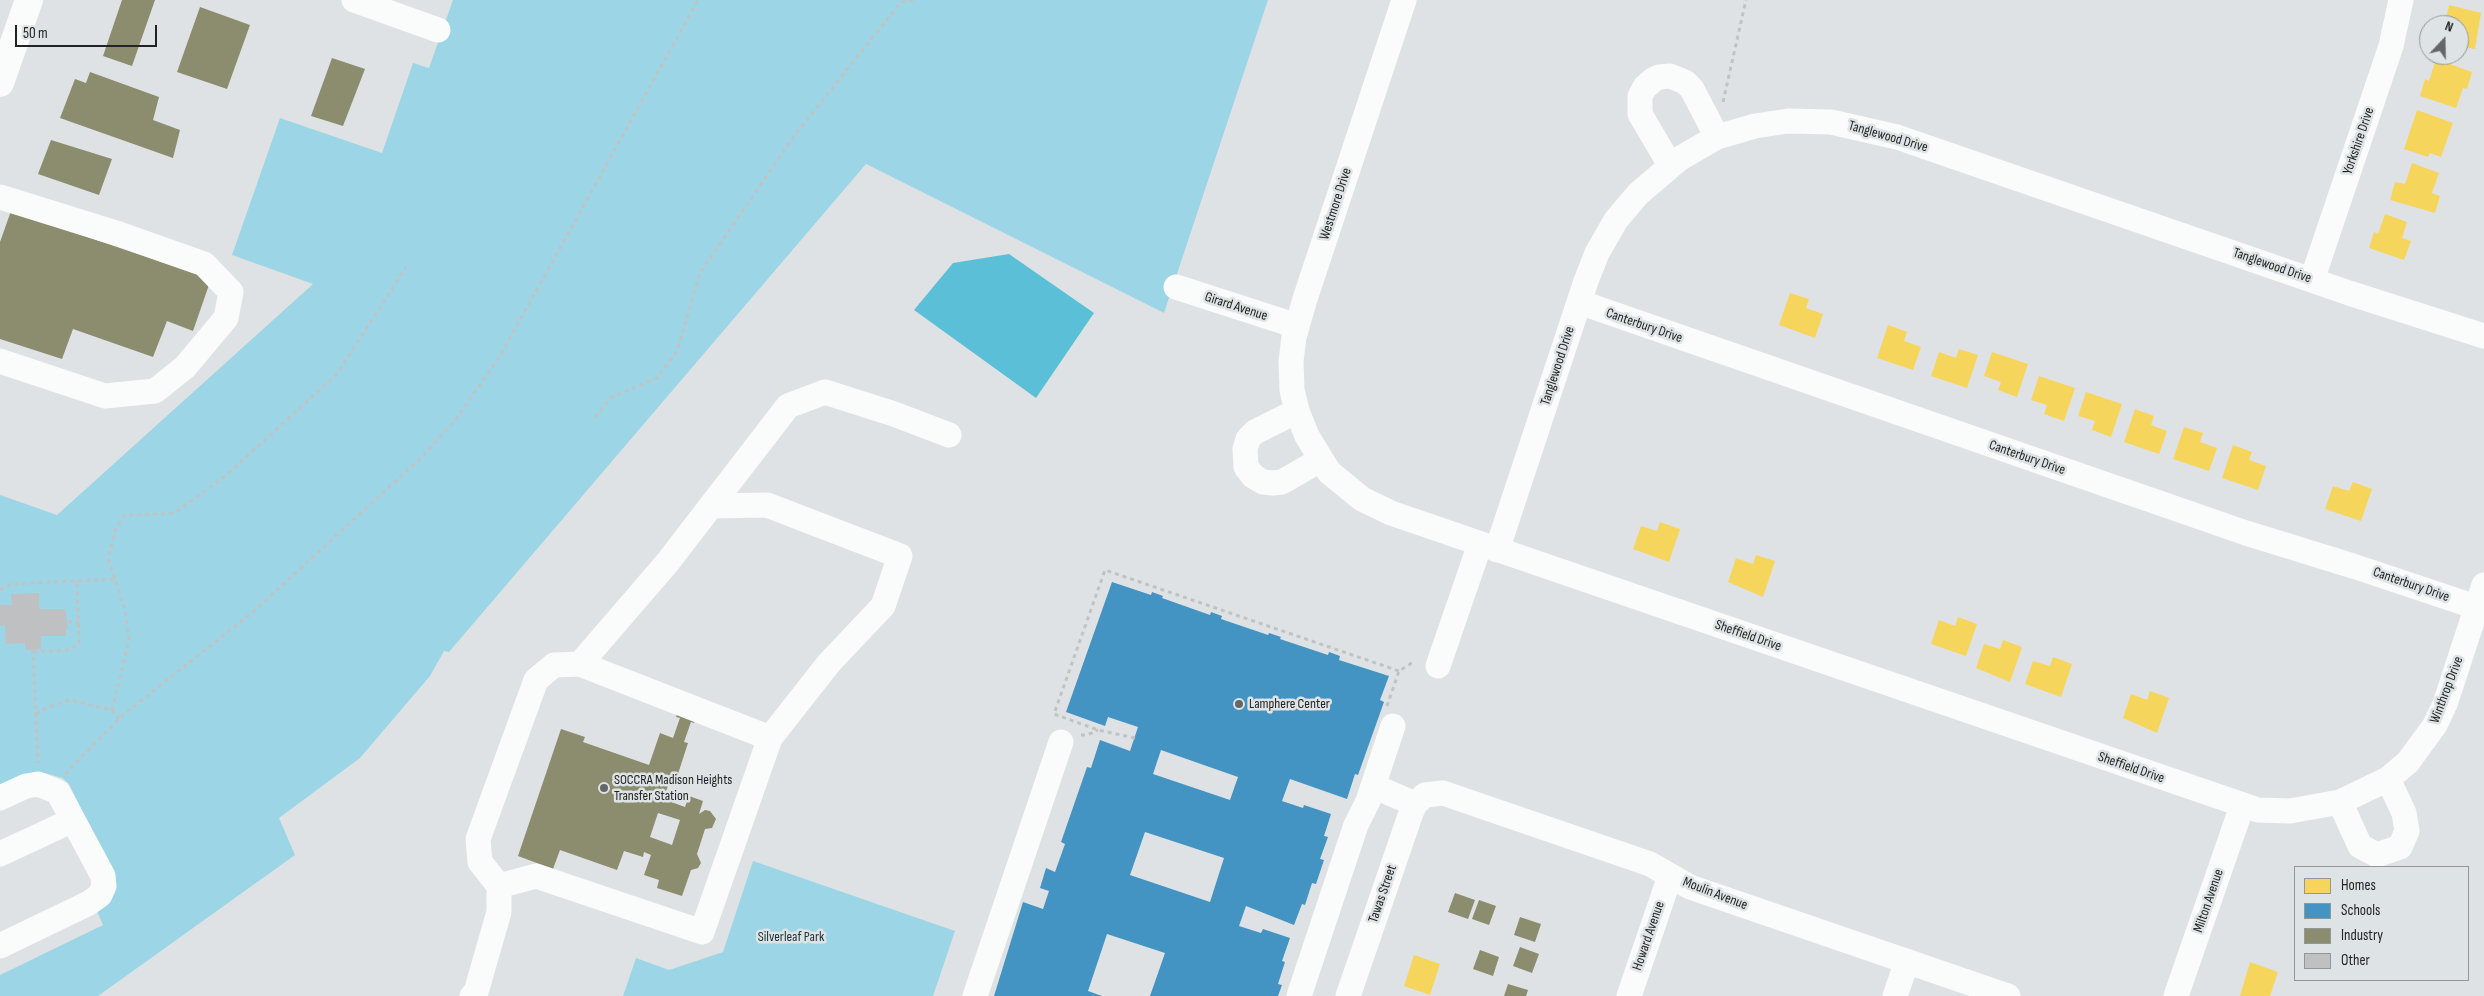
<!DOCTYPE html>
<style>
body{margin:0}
#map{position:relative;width:2484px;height:996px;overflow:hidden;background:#dfe2e4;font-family:"Sofia Sans Condensed",sans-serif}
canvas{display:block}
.legend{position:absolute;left:2294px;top:866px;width:175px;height:115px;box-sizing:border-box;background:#dee3e5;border:1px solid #929798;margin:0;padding:6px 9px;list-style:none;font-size:15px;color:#212424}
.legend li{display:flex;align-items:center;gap:10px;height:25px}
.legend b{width:25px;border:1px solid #929798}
.north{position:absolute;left:2419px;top:15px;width:50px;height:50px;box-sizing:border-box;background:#dee3e5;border:1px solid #929798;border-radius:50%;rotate:21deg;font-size:14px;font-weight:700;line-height:20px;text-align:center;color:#212424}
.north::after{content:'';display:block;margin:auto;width:18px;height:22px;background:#646667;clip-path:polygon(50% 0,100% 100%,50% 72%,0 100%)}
.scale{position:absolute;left:15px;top:25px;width:142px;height:22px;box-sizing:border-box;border:2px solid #212424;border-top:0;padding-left:6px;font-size:15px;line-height:18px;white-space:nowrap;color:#212424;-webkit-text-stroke:4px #dee3e5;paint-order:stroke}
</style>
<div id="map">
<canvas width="2484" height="996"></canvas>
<ul class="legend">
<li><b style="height:14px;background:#f6d55c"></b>Homes</li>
<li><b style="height:14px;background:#4393c3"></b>Schools</li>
<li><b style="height:14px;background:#8c8c6e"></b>Industry</li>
<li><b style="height:14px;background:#bec0c2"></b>Other</li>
</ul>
<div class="north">N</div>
<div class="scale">50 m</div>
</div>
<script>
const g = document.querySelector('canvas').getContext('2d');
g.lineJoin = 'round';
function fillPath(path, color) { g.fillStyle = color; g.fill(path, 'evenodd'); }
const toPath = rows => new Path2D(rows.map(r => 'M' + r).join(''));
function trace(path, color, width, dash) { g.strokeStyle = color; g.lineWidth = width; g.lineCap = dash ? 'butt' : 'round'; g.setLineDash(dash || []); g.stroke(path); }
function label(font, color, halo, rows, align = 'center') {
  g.font = font + ' "Sofia Sans Condensed",sans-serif'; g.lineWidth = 5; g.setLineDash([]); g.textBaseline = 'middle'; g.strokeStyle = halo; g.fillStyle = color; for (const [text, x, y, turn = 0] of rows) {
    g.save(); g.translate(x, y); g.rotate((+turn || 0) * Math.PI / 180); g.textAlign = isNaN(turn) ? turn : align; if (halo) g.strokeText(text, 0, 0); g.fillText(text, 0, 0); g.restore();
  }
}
const green = toPath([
 [453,0,1268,0,1164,313,866,164,449,652,444,651,430,676,360,758,279,818,295,855,98,996,0,996,0,975,103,925,96,909,112,872,69,784,62,778,45,773,30,773,0,787,0,495,57,515,313,284,232,255,280,118,382,153,413,63,429,68],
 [753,861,955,931,933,996,623,996,636,958,669,970,723,952]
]);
const water = toPath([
 [1009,254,1094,313,1036,398,914,310,953,263]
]);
const homes = toPath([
 [2449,5,2481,13,2475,49,2459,46,2459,25,2445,25],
 [2436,59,2472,72,2467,89,2463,88,2456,108,2420,96,2425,79,2429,81],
 [2417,110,2453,123,2441,157,2430,153,2428,157,2404,149],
 [2412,163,2439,173,2432,193,2440,196,2435,213,2390,200,2395,182,2405,184],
 [2385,214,2407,222,2402,238,2411,241,2404,260,2369,248,2374,232,2378,234],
 [1790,293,1809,299,1806,308,1823,314,1815,338,1779,325],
 [1888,325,1907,332,1904,341,1921,347,1913,370,1877,358],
 [1959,349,1978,355,1967,388,1931,376,1939,352,1956,358],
 [1992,352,2028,364,2017,397,1998,390,2001,382,1984,376],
 [2039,376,2075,388,2064,421,2044,414,2047,405,2031,400],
 [2086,392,2122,404,2111,437,2092,430,2095,421,2078,416],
 [2135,409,2154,416,2151,425,2167,431,2159,454,2124,442],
 [2184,427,2203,433,2200,442,2217,448,2209,471,2173,459],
 [2233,445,2252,452,2249,460,2266,466,2258,490,2222,478],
 [2353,482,2372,489,2361,521,2325,509,2333,486,2349,491],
 [1660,522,1680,529,1669,562,1633,549,1641,526,1657,531],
 [1756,555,1775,561,1763,597,1728,582,1736,558,1753,564],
 [1958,617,1977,624,1966,656,1931,644,1939,620,1955,626],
 [2003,640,2022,647,2010,682,1976,668,1984,644,2000,649],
 [2053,657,2072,664,2061,697,2025,684,2033,661,2050,666],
 [2150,691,2169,698,2157,733,2123,718,2131,694,2147,700],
 [1414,955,1440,964,1430,995,1404,986],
 [2250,962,2278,972,2270,996,2240,996]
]);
const schools = toPath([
 [1112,582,1151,595,1152,592,1163,596,1162,598,1210,615,1211,612,1222,616,1221,619,1268,635,1269,633,1281,637,1280,639,1328,655,1329,652,1340,656,1339,660,1389,676,1380,700,1384,702,1358,775,1355,774,1347,799,1290,779,1282,801,1303,808,1304,805,1331,814,1324,836,1328,837,1320,859,1324,860,1316,884,1312,883,1305,905,1302,904,1294,925,1246,906,1239,926,1261,933,1263,929,1290,938,1282,961,1285,962,1278,984,1282,985,1278,996,1150,996,1165,953,1107,934,1088,991,1102,996,994,996,1023,902,1043,909,1049,891,1040,888,1046,868,1055,872,1065,844,1061,842,1087,767,1091,768,1100,740,1130,751,1138,727,1108,717,1105,726,1066,712],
 [1161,750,1238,777,1230,800,1153,774],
 [1145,832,1224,858,1210,902,1130,875]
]);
const industry = toPath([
 [122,0,155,0,132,66,103,56],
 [200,7,250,25,227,89,177,72],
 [332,58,365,69,343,126,311,116],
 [90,72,159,97,153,120,180,130,173,158,60,118,75,79,86,83],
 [51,140,112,159,99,195,38,174],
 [11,211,211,279,193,331,167,321,153,357,73,329,62,359,0,339,0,242],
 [684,693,703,699,694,723,691,722,684,742,688,743,676,780,671,778,663,799,685,807,689,796,703,801,699,814,705,810,710,811,716,819,712,828,705,829,697,854,701,863,698,868,691,870,682,896,657,888,659,880,644,875,651,855,644,852,643,857,624,851,617,870,560,850,553,869,518,856,561,729,585,737,583,742,649,765,660,733,673,738,680,718,676,717],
 [658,813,680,820,672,845,650,837],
 [1455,893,1475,900,1468,919,1448,912],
 [1479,900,1496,906,1489,925,1472,919],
 [1520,917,1541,924,1535,942,1514,935],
 [1520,947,1539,954,1532,973,1513,966],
 [1480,950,1499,957,1493,976,1473,969],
 [1508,984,1528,990,1526,996,1504,996]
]);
const building = toPath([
 [39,593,39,609,65,609,68,629,66,629,66,636,41,636,41,649,25,650,25,643,6,644,5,625,0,626,0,605,12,605,11,594]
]);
const path = toPath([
 [1723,102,1746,0],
 [595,417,612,397,657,378,677,351,700,273,794,136,901,2,916,0],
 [0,590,12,584,115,579],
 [68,622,79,622],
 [33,649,38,763],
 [33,652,70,650,79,643,77,580],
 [1387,706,1399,671,1415,661],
 [112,710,129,640,125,610,108,558,116,528,125,515,168,514,179,510,224,477,337,374,406,267],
 [36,714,48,707,69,700,112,710,119,719],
 [1081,735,1087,735,1098,730],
 [1135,738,1098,730,1054,714,1105,570,1399,671],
 [65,774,124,714,253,612,424,455,456,419,500,356,698,0]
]);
const minor = toPath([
 [354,0,438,30],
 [1404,0,1305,299,1294,337,1291,361,1292,390,1297,411,1307,436,1329,472,1362,499,1391,513,2258,810,2290,811,2340,802,2388,779,2408,762,2435,725,2445,704,2484,585],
 [1670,165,1640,114,1640,96,1645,87,1653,80,1659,77,1670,76,1685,82,1692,89,1717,137],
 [0,197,119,234,204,264,231,292,226,318,185,367,155,391,105,396,0,361],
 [2312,280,2391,46,2401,0],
 [1176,287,1297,326],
 [1579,302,2246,533,2353,566,2476,607],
 [1297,411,1255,432,1248,439,1245,449,1246,467,1253,476,1263,482,1273,483,1282,482,1320,460],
 [711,506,767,505,900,556,883,606,829,663,770,738],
 [1497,550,1586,281,1597,253,1616,220,1638,194,1679,159,1717,137,1755,126,1788,121,1831,122,1897,137,2349,293,2484,336],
 [580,664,667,563,788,406,825,392,894,414,949,435],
 [1438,666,1480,544],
 [1373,786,1415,804],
 [0,798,26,786,38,784,58,792,103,876,104,886,100,895,89,903,0,946],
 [2340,802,2360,846,2377,855,2400,847,2407,831,2404,813,2388,779],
 [0,854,73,820],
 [472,996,476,992,499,912,499,886,480,862,478,839,536,680,554,665,580,664,770,738,702,932,536,876,499,886],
 [975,996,1061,742],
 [1299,996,1356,825,1368,801,1393,726],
 [1348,996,1411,813,1415,804,1425,795,1443,793,1650,864,1690,887,2008,996],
 [1629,996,1670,876],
 [1895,996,1907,961],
 [2176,996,2242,806]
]);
const major = toPath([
 [0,83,29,0]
]);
const markers = [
 [1239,704,5,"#646667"],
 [604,788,5,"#646667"]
];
const streetNames = [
 ["Tanglewood Drive",1888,137,16],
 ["Yorkshire Drive",2359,141,-71],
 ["Westmore Drive",1336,204,-72],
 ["Tanglewood Drive",2272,266,19],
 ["Girard Avenue",1236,307,18],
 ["Canterbury Drive",1644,326,19],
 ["Tanglewood Drive",1558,366,-72],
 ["Canterbury Drive",2027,458,19],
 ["Canterbury Drive",2411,585,19],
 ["Sheffield Drive",1748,636,19],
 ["Winthrop Drive",2447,690,-69],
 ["Sheffield Drive",2131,768,19],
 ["Tawas Street",1383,894,-71],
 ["Moulin Avenue",1715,894,21],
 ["Milton Avenue",2209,901,-71],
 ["Howard Avenue",1649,936,-71]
];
const poiNames = [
 ["Lamphere Center",1249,704],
 ["SOCCRA Madison Heights",614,780],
 ["Transfer Station",614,796]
];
const parkNames = [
 ["Silverleaf Park",791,937]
];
fillPath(green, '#9cd6e6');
fillPath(water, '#5bc0d7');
fillPath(homes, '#f6d55c');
fillPath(schools, '#4393c3');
fillPath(industry, '#8c8c6e');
fillPath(building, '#bec0c2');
trace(path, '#c1c2c2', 3, [4, 4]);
trace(minor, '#fafbfb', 25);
trace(major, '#fafbfb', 28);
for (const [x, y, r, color] of markers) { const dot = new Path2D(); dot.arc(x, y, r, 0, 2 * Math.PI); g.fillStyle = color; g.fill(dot); trace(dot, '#dee3e5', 2); }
label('14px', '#212424', '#dee3e5', streetNames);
label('14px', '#212424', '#dee3e5', poiNames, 'left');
label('14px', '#1b3138', '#dee3e5', parkNames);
</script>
